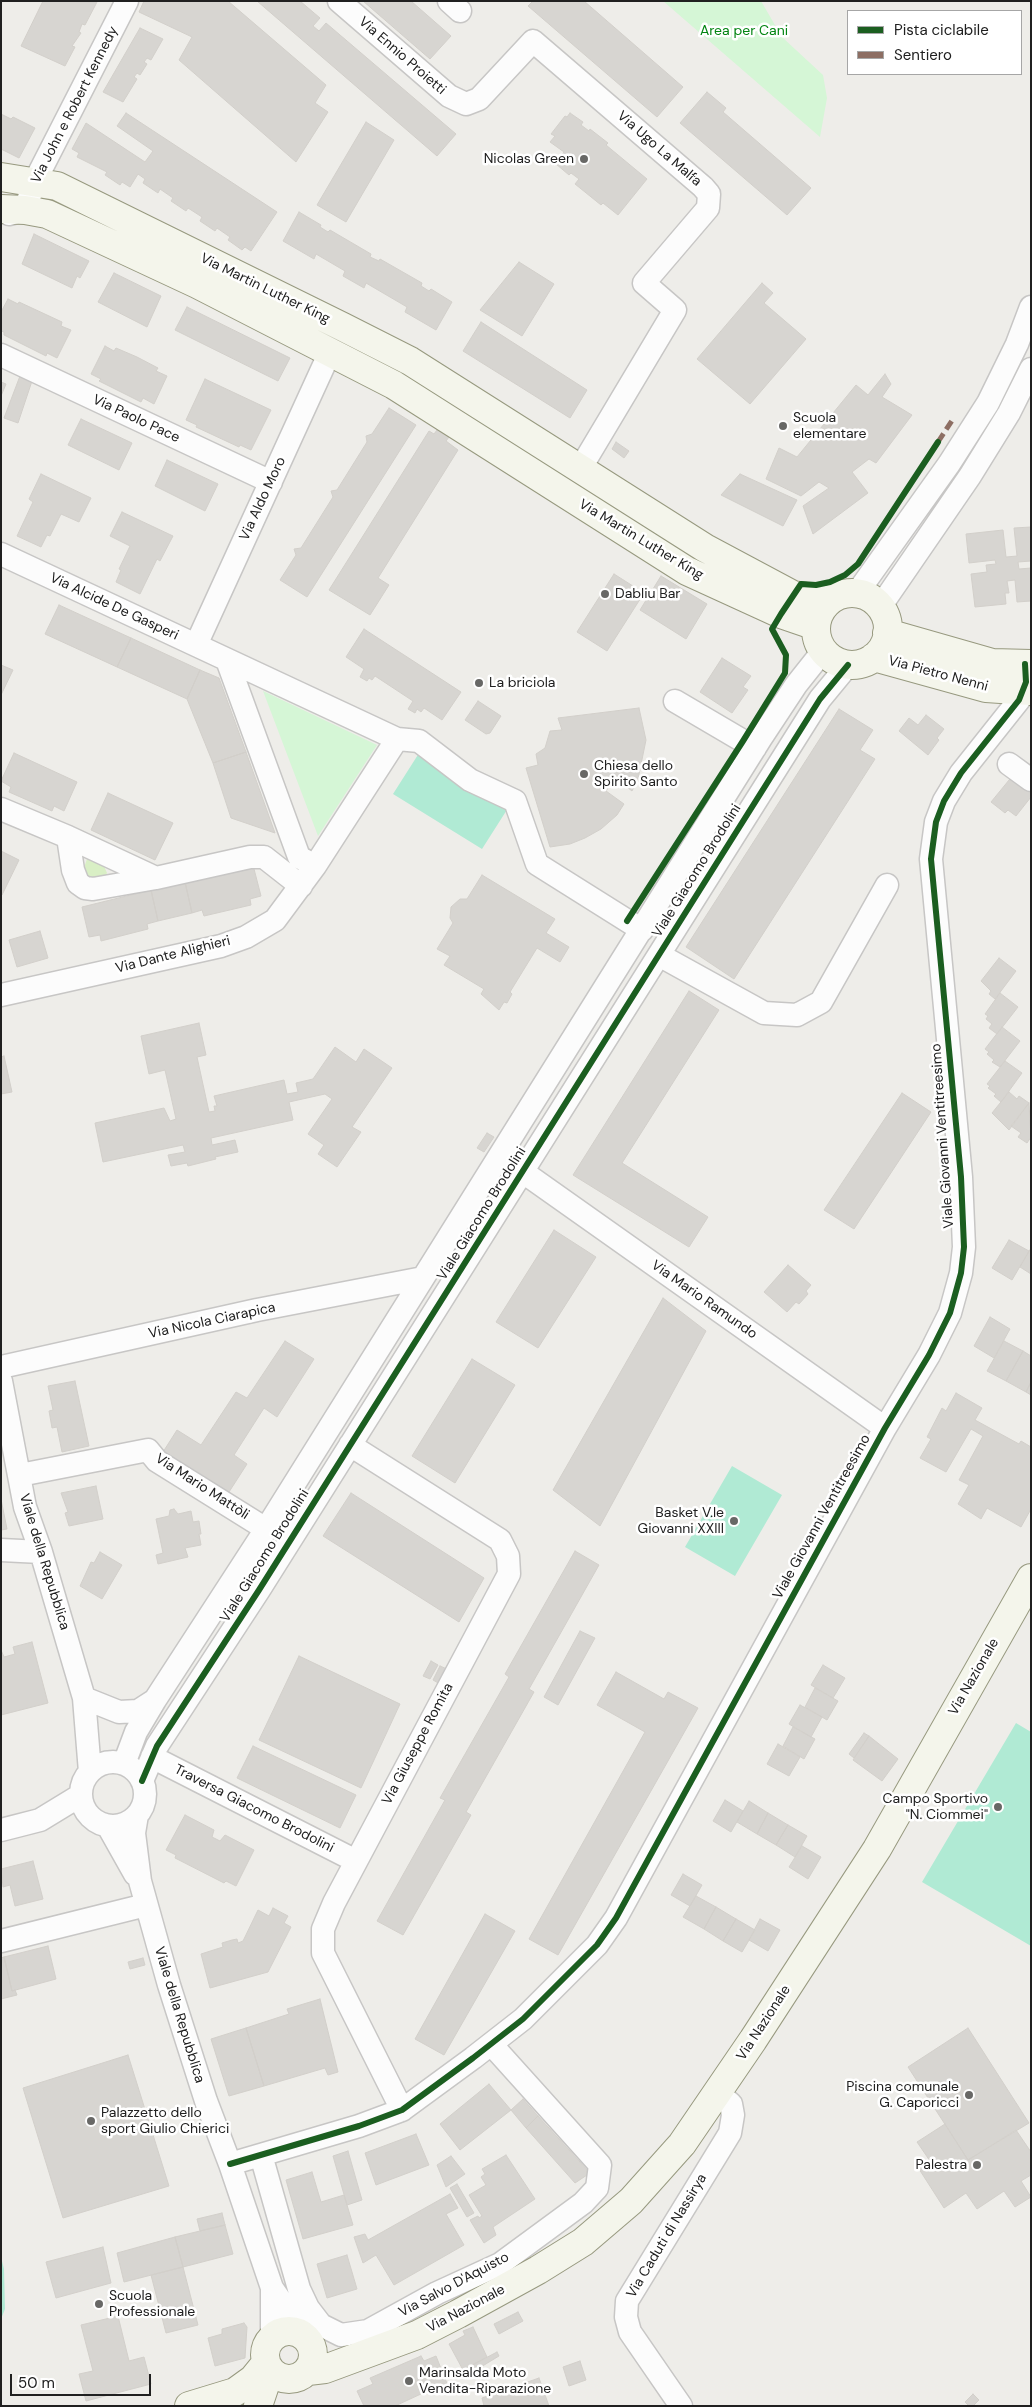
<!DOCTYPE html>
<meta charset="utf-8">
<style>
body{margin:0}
#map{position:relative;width:1032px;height:2407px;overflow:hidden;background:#eeede9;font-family:"DM Sans",sans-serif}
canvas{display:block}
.frame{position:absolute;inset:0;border:2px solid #202020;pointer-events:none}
.legend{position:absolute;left:847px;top:10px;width:175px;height:65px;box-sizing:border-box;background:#fff;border:1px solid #a6a6a6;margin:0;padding:6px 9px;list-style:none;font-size:15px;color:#202020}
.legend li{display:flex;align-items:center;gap:10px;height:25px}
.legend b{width:25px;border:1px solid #a6a6a6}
.scale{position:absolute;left:10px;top:2374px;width:141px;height:22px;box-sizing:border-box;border:2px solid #202020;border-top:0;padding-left:6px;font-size:15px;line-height:18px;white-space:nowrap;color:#202020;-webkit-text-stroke:4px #fff;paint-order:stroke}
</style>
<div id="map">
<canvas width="1032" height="2407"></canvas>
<div class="frame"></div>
<ul class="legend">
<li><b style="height:6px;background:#1b5e20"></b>Pista ciclabile</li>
<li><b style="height:6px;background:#8d6e63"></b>Sentiero</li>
</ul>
<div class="scale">50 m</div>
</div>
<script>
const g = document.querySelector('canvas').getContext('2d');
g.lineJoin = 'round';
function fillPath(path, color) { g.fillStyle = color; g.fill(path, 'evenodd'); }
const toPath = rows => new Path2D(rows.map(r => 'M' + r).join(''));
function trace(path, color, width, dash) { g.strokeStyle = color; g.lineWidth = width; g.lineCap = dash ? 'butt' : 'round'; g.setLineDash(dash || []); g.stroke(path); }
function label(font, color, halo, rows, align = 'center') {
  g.font = font + ' "DM Sans",sans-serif'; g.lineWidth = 5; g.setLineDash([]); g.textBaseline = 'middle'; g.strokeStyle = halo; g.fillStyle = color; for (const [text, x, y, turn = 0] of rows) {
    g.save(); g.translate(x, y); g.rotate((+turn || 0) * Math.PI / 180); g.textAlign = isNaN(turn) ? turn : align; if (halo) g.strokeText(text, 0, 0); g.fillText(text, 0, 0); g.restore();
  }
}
const grass = toPath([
 [87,859,104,866,107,873,103,881,88,881,83,871]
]);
const park = toPath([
 [663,1,761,1,782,37,823,75,827,98,820,137],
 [263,691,377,745,318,836]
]);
const pitch = toPath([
 [421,750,510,805,482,849,393,794],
 [732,1466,782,1495,735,1576,685,1547],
 [1016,1723,1031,1732,1031,1946,922,1882],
 [1,2257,4,2269,5,2309,1,2319]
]);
const building = toPath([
 [43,1,97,2,85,25,82,24,79,32,81,33,72,46,75,47,65,66,21,46,43,1],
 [144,1,228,1,326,85,315,103,328,112,296,162,179,60,192,37,139,12,144,1],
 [257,1,300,1,320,18,313,26,319,31,326,23,456,134,437,156,257,1],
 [363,1,411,1,451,36,430,59,363,1],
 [533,1,584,1,683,87,657,117,528,6,533,1],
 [140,28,163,39,151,60,147,58,144,62,147,64,140,75,137,73,134,77,137,79,123,102,103,92,140,28],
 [707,92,726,108,723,112,811,188,787,215,680,123,707,92],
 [126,113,277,212,251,251,245,247,242,250,228,240,230,237,217,228,215,231,200,221,202,217,188,208,186,211,171,201,173,198,160,189,158,193,143,183,145,179,138,174,130,187,122,182,120,185,105,175,107,172,77,157,79,153,72,149,86,123,145,162,153,151,117,126,126,113],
 [570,113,583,122,581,125,589,131,590,129,608,143,606,145,647,179,618,215,603,203,601,205,575,184,579,179,571,173,569,175,556,164,553,165,564,152,550,142,555,136,551,134,565,116,567,117,570,113],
 [1,114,11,119,13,117,35,128,19,158,1,149,1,114],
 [366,122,394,140,346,222,317,205,366,122],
 [299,212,321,225,320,227,328,232,330,230,371,254,370,257,379,261,380,259,422,283,421,286,429,291,431,289,452,302,436,330,405,312,407,307,366,283,364,288,343,276,345,271,316,254,314,259,283,241,299,212],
 [34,234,89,261,80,278,77,276,72,288,22,264,34,234],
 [519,262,554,284,522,336,480,310,519,262],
 [114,273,161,296,147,327,98,302,114,273],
 [762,283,773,293,764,303,806,339,750,404,697,359,762,283],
 [8,299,18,304,19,302,62,322,61,326,71,330,57,358,47,353,46,356,4,335,4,332,1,331,1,312,8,299],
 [187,307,290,358,278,381,175,330,187,307],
 [481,322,587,390,570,418,463,351,481,322],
 [105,346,114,351,116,348,137,357,158,368,156,371,167,376,154,404,143,398,141,402,99,381,101,379,91,374,105,346],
 [885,374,891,384,882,397,912,415,876,463,869,459,852,472,868,493,813,534,803,506,829,488,819,482,801,496,766,479,779,448,797,457,856,385,868,395,885,374],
 [20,376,32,381,18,423,4,418,20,376],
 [205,379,271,410,251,450,240,445,239,447,196,427,197,425,186,420,205,379],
 [1,382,6,384,1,396,1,382],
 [389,408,416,425,307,597,280,580,296,555,294,549,301,548,333,497,331,491,337,490,367,442,366,436,372,434,389,408],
 [81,419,132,443,119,470,68,445,81,419],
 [437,430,449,437,446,441,458,450,378,578,389,585,370,615,329,590,429,431,434,434,437,430],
 [616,442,629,451,624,458,612,449,616,442],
 [167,460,218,484,205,511,155,486,167,460],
 [41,474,91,498,79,522,61,514,50,536,47,535,41,547,17,536,33,502,29,499,41,474],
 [740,474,797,500,783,526,721,495,740,474],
 [122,512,173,536,160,561,157,559,140,594,116,582,121,570,119,569,130,546,110,536,122,512],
 [1031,527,1031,561,1018,562,1019,569,1031,568,1031,601,1017,602,1015,580,1007,581,1009,593,1005,593,1006,604,975,607,971,574,987,572,986,565,996,564,995,560,969,563,966,534,1003,530,1006,557,1017,556,1014,528,1031,527],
 [614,574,644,593,607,651,577,632,614,574],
 [661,576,707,604,686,639,640,610,661,576],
 [59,605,131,638,117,667,45,634,59,605],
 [364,629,461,692,442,720,424,708,421,712,417,709,415,713,408,709,413,701,375,676,372,680,369,678,367,681,360,677,364,669,346,657,364,629],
 [131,638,200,670,187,699,117,667,131,638],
 [722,658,751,676,743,687,748,690,732,713,700,692,722,658],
 [1,665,13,670,1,695,1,665],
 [200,670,219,678,246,752,213,763,187,699,200,670],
 [478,701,501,716,490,733,486,734,465,720,478,701],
 [639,708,646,740,638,779,632,791,615,778,606,791,624,804,617,815,601,829,585,838,570,844,550,847,526,768,538,765,536,754,545,748,550,731,562,730,558,718,639,708],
 [839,709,873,730,860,750,875,759,734,979,686,947,839,709],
 [926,715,944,729,937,738,939,740,928,755,899,731,909,718,918,725,926,715],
 [246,752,275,833,231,818,213,763,246,752],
 [14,753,77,782,64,811,54,806,52,811,9,792,11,787,1,781,14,753],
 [1014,774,1031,793,1031,797,1016,816,1008,810,1005,813,991,802,1014,774],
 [108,793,173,823,155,860,91,830,108,793],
 [1,851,19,860,2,895,1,894,1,851],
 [253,865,261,896,250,899,251,905,204,916,202,910,192,913,185,882,253,865],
 [482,875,555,919,546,933,569,947,560,962,537,948,510,992,512,994,507,1003,504,1002,499,1010,481,994,484,989,444,965,450,956,437,949,453,923,450,918,451,907,460,899,467,899,482,875],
 [185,882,192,913,158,921,151,890,185,882],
 [151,890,158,921,147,924,148,929,101,941,100,935,89,937,82,907,151,890],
 [40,931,48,958,17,967,9,940,40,931],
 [999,958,1016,971,995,999,989,994,991,991,981,981,999,958],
 [689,991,719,1010,622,1163,708,1217,689,1247,573,1175,689,991],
 [1000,993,1018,1007,997,1034,989,1028,992,1024,986,1019,988,1016,985,1014,1000,993],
 [199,1023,206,1055,197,1057,209,1112,215,1111,214,1106,217,1106,214,1096,284,1080,287,1094,298,1092,296,1083,313,1079,335,1047,356,1062,364,1049,392,1068,352,1127,361,1132,337,1167,318,1154,324,1145,308,1134,332,1099,325,1094,289,1102,293,1120,211,1138,212,1145,235,1140,238,1152,215,1157,216,1159,188,1166,187,1163,171,1166,168,1155,185,1152,183,1145,103,1162,95,1123,164,1108,170,1121,176,1119,165,1070,149,1074,141,1036,199,1023],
 [1002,1027,1020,1041,1000,1067,992,1062,994,1060,987,1054,989,1052,985,1049,1002,1027],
 [4,1056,12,1092,1,1094,1,1057,4,1056],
 [1005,1061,1022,1073,1001,1102,994,1096,996,1094,988,1088,990,1086,987,1084,1005,1061],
 [1009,1092,1017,1099,1019,1096,1029,1103,1009,1130,992,1113,1009,1092],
 [902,1093,931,1112,854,1229,824,1210,902,1093],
 [1029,1103,1031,1137,1027,1143,1018,1137,1021,1133,1011,1126,1029,1103],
 [487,1133,494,1137,484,1152,477,1148,487,1133],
 [554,1230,596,1257,538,1348,496,1322,554,1230],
 [1009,1240,1029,1251,1012,1280,992,1268,1009,1240],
 [1031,1248,1031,1274,1020,1267,1031,1248],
 [788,1265,811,1285,806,1291,808,1294,799,1304,796,1302,787,1312,764,1292,788,1265],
 [663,1298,706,1331,600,1526,553,1490,663,1298],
 [990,1317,1010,1329,994,1358,974,1346,990,1317],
 [285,1341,314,1359,277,1417,264,1408,234,1455,247,1464,229,1492,163,1452,177,1430,201,1445,236,1392,247,1398,285,1341],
 [1004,1341,1023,1351,1006,1381,987,1371,1004,1341],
 [1023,1351,1031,1356,1031,1382,1026,1392,1006,1381,1023,1351],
 [472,1359,515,1385,455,1483,412,1456,472,1359],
 [75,1381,89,1446,62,1452,57,1427,52,1428,49,1411,53,1410,48,1386,75,1381],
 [1031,1382,1031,1395,1026,1392,1031,1382],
 [956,1393,982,1408,975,1420,1019,1444,1021,1441,1031,1447,1031,1509,1021,1527,987,1508,981,1519,958,1504,969,1485,959,1480,983,1436,971,1429,946,1472,920,1458,931,1439,927,1437,942,1408,946,1411,956,1393],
 [96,1486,103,1519,69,1526,65,1513,68,1512,61,1493,96,1486],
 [351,1493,484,1578,459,1622,323,1536,351,1493],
 [1,1499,7,1529,1,1530,1,1499],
 [174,1509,178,1514,191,1511,193,1522,199,1521,201,1534,199,1534,201,1545,185,1548,188,1557,158,1564,156,1555,163,1553,156,1519,169,1516,170,1510,174,1509],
 [575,1551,599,1565,529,1689,534,1692,466,1812,471,1815,403,1935,377,1921,445,1800,440,1798,509,1677,505,1674,575,1551],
 [100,1552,122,1565,102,1599,80,1586,91,1562,94,1563,100,1552],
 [580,1631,595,1638,558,1705,544,1697,580,1631],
 [32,1642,48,1703,1,1715,1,1650,4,1657,15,1654,13,1647,32,1642],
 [299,1656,400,1704,361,1788,259,1740,299,1656],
 [431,1661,438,1665,430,1679,423,1676,431,1661],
 [823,1665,845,1678,833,1698,811,1685,823,1665],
 [440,1666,447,1669,440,1684,433,1680,440,1666],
 [616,1672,664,1699,668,1692,698,1708,558,1955,529,1939,645,1732,597,1705,616,1672],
 [815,1688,838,1701,827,1720,805,1707,815,1688],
 [800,1705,822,1717,811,1737,789,1724,800,1705],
 [793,1727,815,1739,804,1759,783,1746,793,1727],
 [864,1733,869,1736,854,1758,849,1754,864,1733],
 [869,1736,898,1759,882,1781,853,1760,869,1736],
 [778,1744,800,1757,789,1776,767,1764,778,1744],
 [253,1746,356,1795,340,1828,237,1778,253,1746],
 [725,1800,743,1811,731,1832,713,1821,725,1800],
 [749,1801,768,1813,757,1834,737,1822,749,1801],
 [768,1813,788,1825,776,1845,757,1834,768,1813],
 [185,1815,214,1830,212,1837,220,1841,225,1835,254,1850,236,1886,226,1881,224,1883,175,1858,176,1855,166,1850,185,1815],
 [788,1825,807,1836,795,1857,776,1845,788,1825],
 [802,1846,821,1857,808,1879,789,1867,802,1846],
 [33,1861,43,1899,15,1906,10,1885,3,1887,1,1869,33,1861],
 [683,1874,702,1885,690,1906,671,1895,683,1874],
 [696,1896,716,1907,704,1929,683,1917,696,1896],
 [716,1907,736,1919,723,1941,704,1929,716,1907],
 [273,1908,288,1916,284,1923,291,1927,268,1972,210,1988,201,1954,223,1947,222,1943,232,1940,237,1939,238,1943,243,1941,258,1910,269,1916,273,1908],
 [485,1914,515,1931,444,2055,415,2039,485,1914],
 [736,1919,755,1930,742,1952,723,1941,736,1919],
 [760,1919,780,1930,768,1951,749,1940,760,1919],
 [48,1946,56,1979,12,1991,4,1957,48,1946],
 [4,1957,12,1991,15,1990,17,1995,1,1999,1,1958,4,1957],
 [143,1958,145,1965,130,1969,128,1962,143,1958],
 [320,1999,338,2072,328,2075,325,2068,264,2086,246,2028,289,2014,287,2009,320,1999],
 [246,2028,264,2086,229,2096,211,2039,246,2028],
 [968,2028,1029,2123,968,2160,908,2067,968,2028],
 [128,2055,169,2186,63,2218,23,2088,128,2055],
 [489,2084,511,2110,460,2150,440,2124,489,2084],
 [523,2099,538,2116,526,2128,511,2110,523,2099],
 [538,2116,590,2173,575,2183,526,2128,538,2116],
 [945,2124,968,2160,1016,2130,1031,2152,1031,2175,1021,2181,1031,2197,1015,2207,1004,2191,977,2209,966,2193,944,2208,919,2169,930,2161,917,2142,945,2124],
 [416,2134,429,2165,376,2185,365,2153,416,2134],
 [348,2151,362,2200,347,2205,333,2156,348,2151],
 [506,2155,535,2199,493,2227,496,2235,484,2243,470,2220,478,2216,479,2218,482,2216,469,2195,486,2185,481,2177,485,2174,482,2169,506,2155],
 [451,2156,465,2174,446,2187,437,2165,451,2156],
 [312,2172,321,2202,344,2195,353,2225,303,2239,286,2180,312,2172],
 [457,2184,474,2213,467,2217,450,2188,457,2184],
 [450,2194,458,2208,446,2214,464,2245,394,2285,376,2255,363,2263,354,2237,365,2234,368,2240,450,2194],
 [222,2213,225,2225,200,2231,197,2219,222,2213],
 [225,2225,233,2254,183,2267,175,2237,225,2225],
 [175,2237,183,2267,124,2282,117,2253,175,2237],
 [103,2247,111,2283,56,2298,46,2262,103,2247],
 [347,2255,357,2289,327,2298,317,2264,347,2255],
 [183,2267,198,2325,166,2333,151,2275,183,2267],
 [518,2312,523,2321,499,2334,494,2324,518,2312],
 [118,2316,129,2361,144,2357,151,2384,86,2401,79,2374,93,2371,81,2325,118,2316],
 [244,2323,247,2327,245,2358,215,2366,208,2338,222,2334,222,2329,244,2323],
 [473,2327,487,2357,463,2370,449,2344,465,2335,463,2331,473,2327],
 [497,2352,499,2356,466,2376,463,2370,497,2352],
 [421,2356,424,2361,436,2356,448,2386,437,2391,436,2387,395,2406,364,2406,357,2391,373,2384,370,2378,421,2356],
 [580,2361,586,2380,569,2386,563,2367,580,2361],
 [539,2378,549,2406,484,2406,482,2398,539,2378],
 [973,2394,979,2400,973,2406,969,2406,965,2402,973,2394]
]);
const street = toPath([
 [339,1,449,96,466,104,479,99,533,41,703,187,709,194,708,208,644,283,675,310,580,469],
 [449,1,460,11],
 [9,214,25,210,34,183,127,1],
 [1,355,271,482],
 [1,554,397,739,419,741,470,780,515,801,537,864,642,930],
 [857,593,949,464,988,403,1017,344,1031,307],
 [880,607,970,476,1009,413,1031,369],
 [196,645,330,352],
 [227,660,299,857,315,866],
 [675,701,755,748],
 [1009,764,1031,780],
 [1,809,68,837,156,878,250,857,264,857,301,886],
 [68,837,73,870,78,883,85,888,93,889,156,878],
 [659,955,764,1013,797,1015,821,1002,887,885],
 [1,995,221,946,246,937,275,920,315,866,397,739],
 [523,1172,885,1428],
 [1,1367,257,1310,423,1278],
 [1,1381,25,1507,41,1552,84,1698,90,1772],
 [350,1445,500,1540,508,1556,509,1574,334,1903,323,1929,323,1953,402,2110],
 [20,1475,148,1450,157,1461,266,1529],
 [1,1550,41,1552],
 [84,1698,119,1712,138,1711,155,1700],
 [152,1757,356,1861],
 '81 1794a32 32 0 1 1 64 0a32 32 0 1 1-64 0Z',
 [124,1764,136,1732,155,1700,266,1529,761,738,796,685,823,651],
 [142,1781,157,1746,259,1590,820,699,848,665],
 [137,1815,134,1833,140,1881,169,1985,206,2101,230,2164,272,2288,305,2336],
 [108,1826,135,1874],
 [1,1830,40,1820,81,1795],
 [1,1941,146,1905],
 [261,2155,299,2289,308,2308,321,2325,341,2335,368,2331,437,2293,500,2264,583,2203,597,2188,600,2165,491,2044],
 [230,2164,359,2126,402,2110,473,2058,523,2019,597,1945,616,1918,885,1428,929,1355,950,1313,961,1273,964,1247,961,1177,931,859,936,822,944,801,961,773,1019,700,1026,682,1025,675],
 [272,2289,272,2337],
 [681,2406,630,2332,626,2317,627,2301,730,2133,733,2115,731,2104,717,2092]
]);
const secondary = toPath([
 [1,177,57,186,343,327,410,361,705,548,793,595,830,600],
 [1,209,25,210,47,214,197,284,394,385,687,571,781,614,816,626],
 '816 629a36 36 0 1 1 72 0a36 36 0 1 1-72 0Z',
 [887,633,992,663,1031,664],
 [874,657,986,688,1031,691],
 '265 2355a24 24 0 1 1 48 0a24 24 0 1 1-48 0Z',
 [308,2371,325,2369,417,2335,458,2314,538,2270,583,2242,631,2201,682,2144,753,2040,877,1849,1031,1578],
 [189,2406,235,2392,253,2379,266,2363],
 [258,2406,270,2370]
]);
const quiet = toPath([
 [938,442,953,419]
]);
const cycleway = toPath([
 [627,921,743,741,785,673,786,655,772,629,781,614,801,584,816,585,830,582,845,575,858,564,938,442],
 [142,1781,157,1746,259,1590,820,699,848,665],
 [230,2164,359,2126,402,2110,473,2058,523,2019,597,1945,616,1918,885,1428,929,1355,950,1313,961,1273,964,1247,961,1177,931,859,936,822,944,801,961,773,1019,700,1026,682,1025,664]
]);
const markers = [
 [584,159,5,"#686866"],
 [783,426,5,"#686866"],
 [605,594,5,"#686866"],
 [479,683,5,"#686866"],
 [584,774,5,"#686866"],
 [734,1521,5,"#686866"],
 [998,1807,5,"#686866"],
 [969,2095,5,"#686866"],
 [91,2121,5,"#686866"],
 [977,2165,5,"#686866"],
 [99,2304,5,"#686866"],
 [409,2381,5,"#686866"]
];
const parkNames = [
 ["Area per Cani",744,31]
];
const streetNames = [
 ["Via Ennio Proietti",402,56,41],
 ["Via John e Robert Kennedy",75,105,-63],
 ["Via Ugo La Malfa",659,149,41],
 ["Via Martin Luther King",265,289,26],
 ["Via Paolo Pace",136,419,25],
 ["Via Aldo Moro",263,499,-65],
 ["Via Martin Luther King",641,540,31],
 ["Via Alcide De Gasperi",114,607,25],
 ["Via Pietro Nenni",938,674,15],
 ["Viale Giacomo Brodolini",697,871,-58],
 ["Via Dante Alighieri",173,955,-14],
 ["Viale Giovanni Ventitreesimo",943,1136,-94],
 ["Viale Giacomo Brodolini",482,1214,-58],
 ["Via Mario Ramundo",704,1300,35],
 ["Via Nicola Ciarapica",212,1321,-12],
 ["Via Mario Mattòli",202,1487,33],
 ["Viale Giovanni Ventitreesimo",822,1517,-61],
 ["Viale Giacomo Brodolini",265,1556,-58],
 ["Viale della Repubblica",44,1562,73],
 ["Via Nazionale",974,1677,-60],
 ["Via Giuseppe Romita",418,1744,-62],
 ["Traversa Giacomo Brodolini",254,1809,27],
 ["Viale della Repubblica",179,2015,73],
 ["Via Nazionale",764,2023,-57],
 ["Via Caduti di Nassirya",667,2236,-59],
 ["Via Salvo D'Aquisto",454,2285,-28],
 ["Via Nazionale",466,2309,-28]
];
const poiNames = [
 ["Nicolas Green",574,159,"right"],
 ["Scuola",793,418],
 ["elementare",793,434],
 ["Dabliu Bar",615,594],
 ["La briciola",489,683],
 ["Chiesa dello",594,766],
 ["Spirito Santo",594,782],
 ["Basket V.le",724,1513,"right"],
 ["Giovanni XXIII",724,1529,"right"],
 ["Campo Sportivo",988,1799,"right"],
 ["\"N. Ciommei\"",988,1815,"right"],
 ["Piscina comunale",959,2087,"right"],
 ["G. Caporicci",959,2103,"right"],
 ["Palazzetto dello",101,2113],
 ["sport Giulio Chierici",101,2129],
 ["Palestra",967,2165,"right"],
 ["Scuola",109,2296],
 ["Professionale",109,2312],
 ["Marinsalda Moto",419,2373],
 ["Vendita-Riparazione",419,2389]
];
fillPath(grass, '#d9efc5');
fillPath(park, '#d5f6d6');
fillPath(pitch, '#b0ead4');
fillPath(building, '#d7d5d1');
trace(building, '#d2cfca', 1);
trace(street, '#c7c6c5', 25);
trace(secondary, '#97997f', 30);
trace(street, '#fcfcfc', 22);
trace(secondary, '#f4f5eb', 28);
trace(quiet, '#8d6e63', 5, [10, 5]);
trace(cycleway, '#1b5e20', 6);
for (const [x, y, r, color] of markers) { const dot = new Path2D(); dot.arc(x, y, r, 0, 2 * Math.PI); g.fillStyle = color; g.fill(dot); trace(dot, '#fff', 2); }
label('14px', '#038512', '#fff', parkNames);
label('14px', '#202020', '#fff', streetNames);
label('14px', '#202020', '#fff', poiNames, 'left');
</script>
